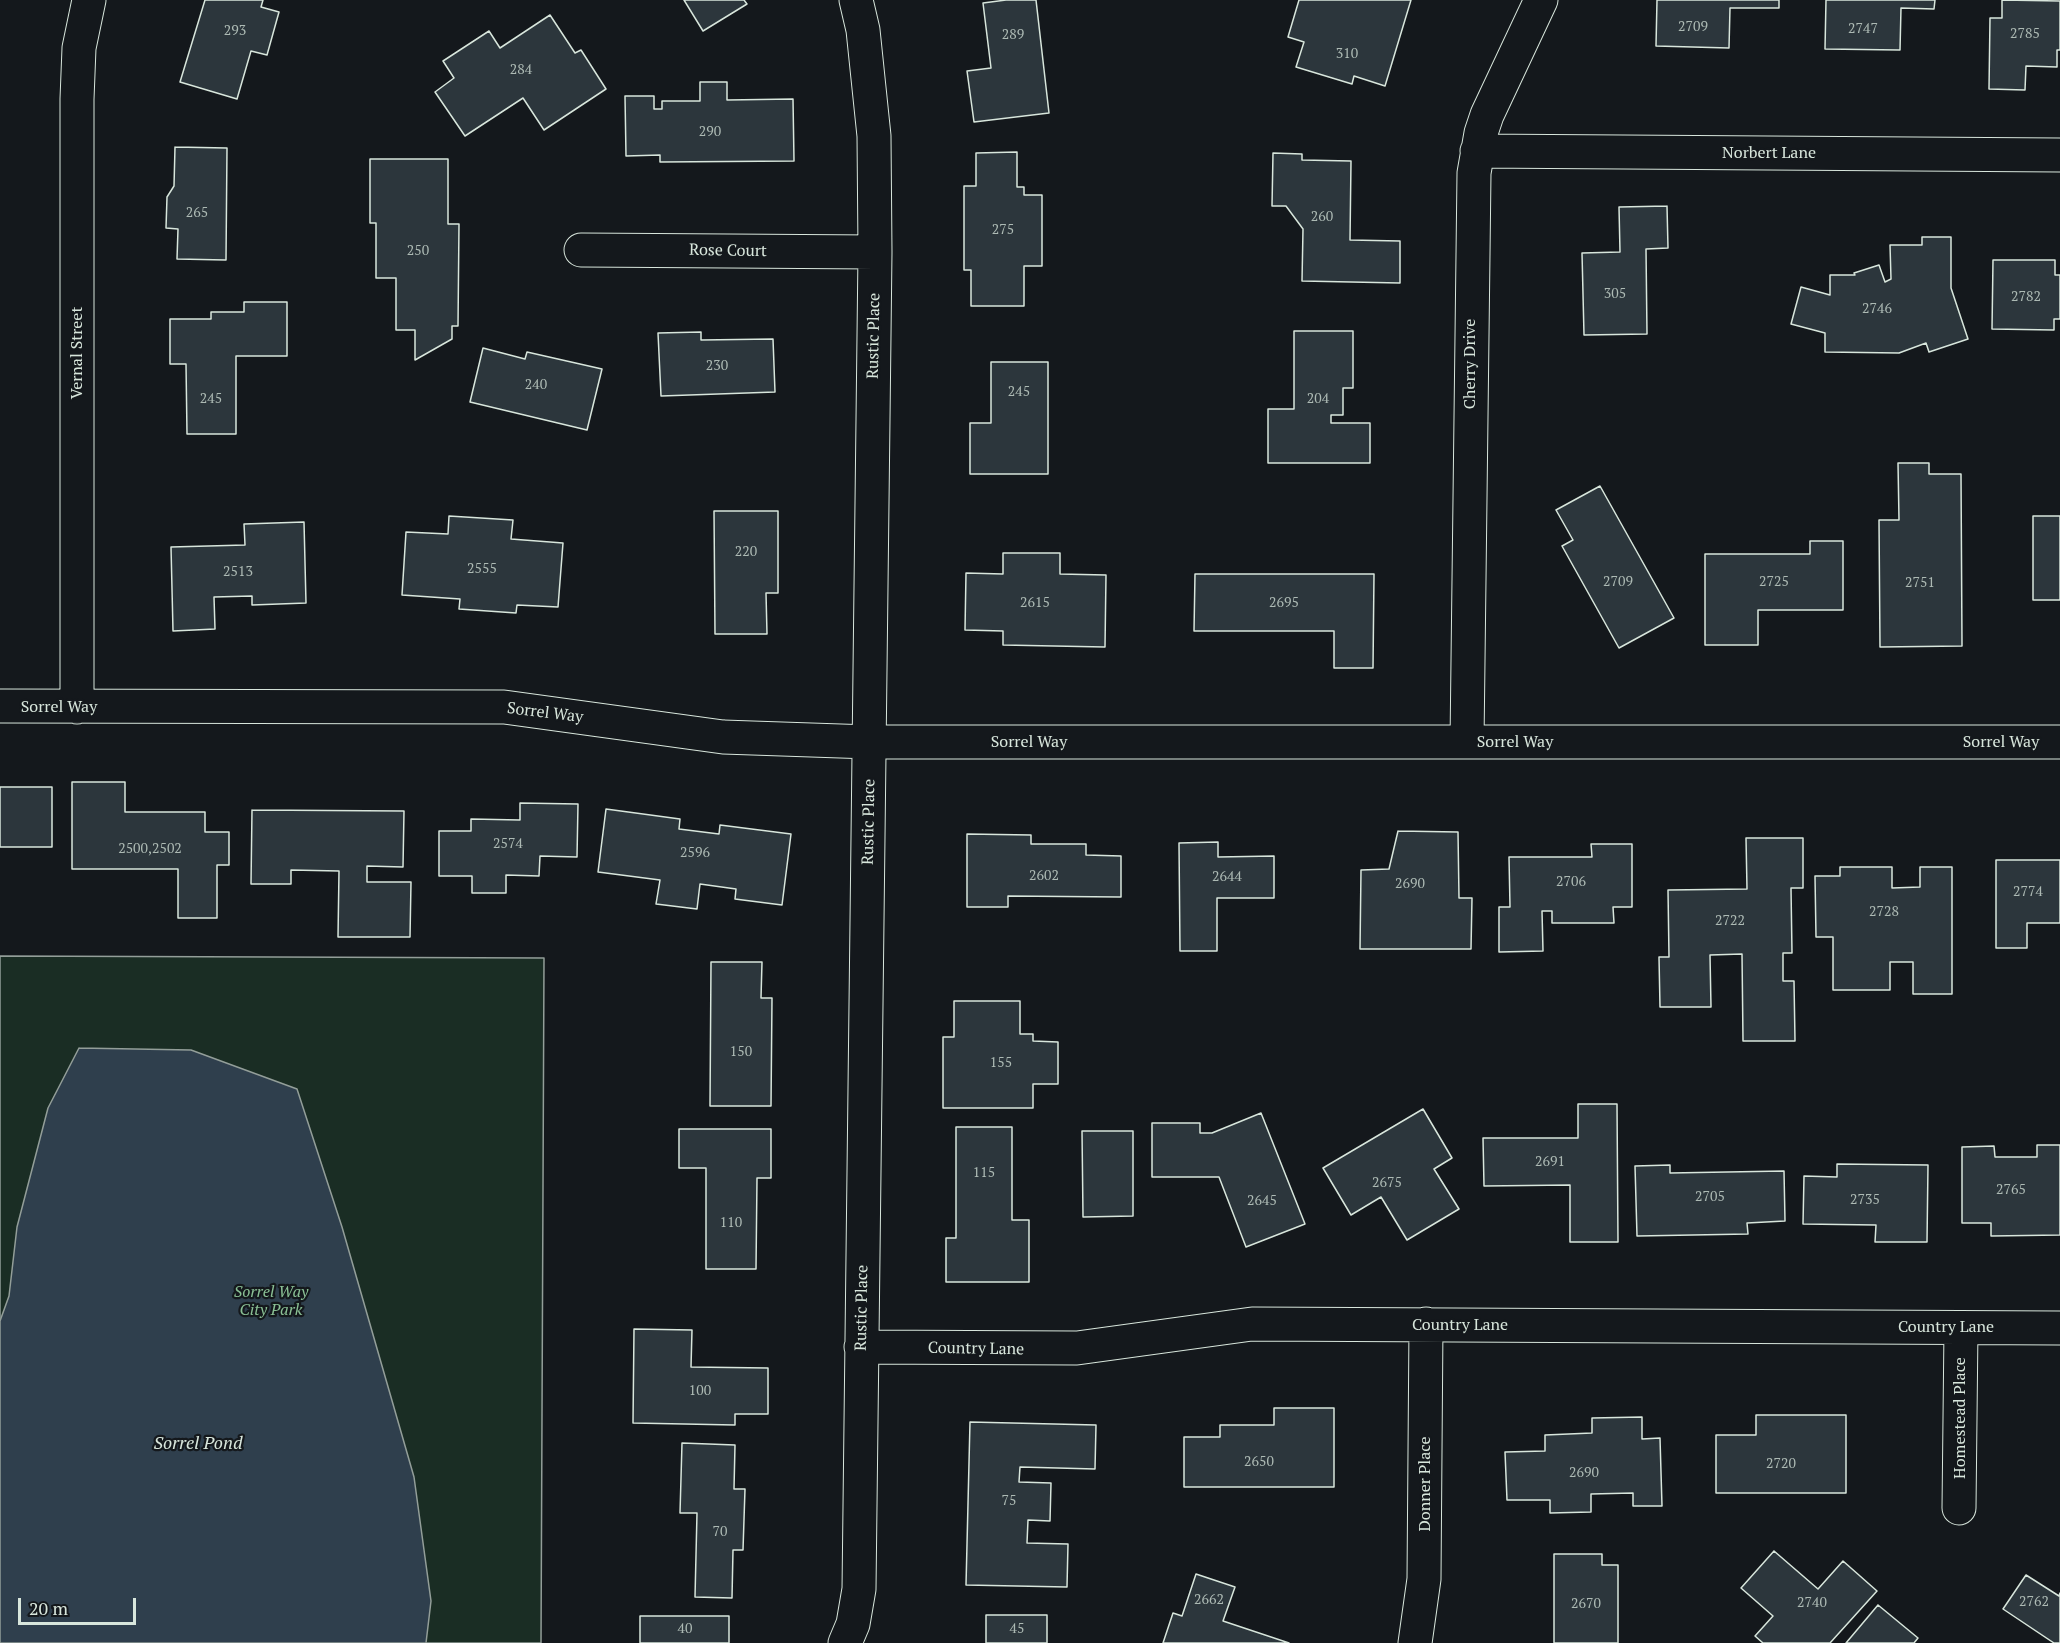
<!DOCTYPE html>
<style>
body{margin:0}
#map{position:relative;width:2060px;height:1643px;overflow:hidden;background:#14181c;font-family:"PT Serif",serif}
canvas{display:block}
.scale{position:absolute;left:18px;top:1598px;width:118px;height:27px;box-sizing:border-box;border:3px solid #d8e6dc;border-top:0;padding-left:8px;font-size:18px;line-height:21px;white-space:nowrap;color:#d8e6dc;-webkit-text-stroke:4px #14181c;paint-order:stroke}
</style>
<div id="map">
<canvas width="2060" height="1643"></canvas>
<div class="scale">20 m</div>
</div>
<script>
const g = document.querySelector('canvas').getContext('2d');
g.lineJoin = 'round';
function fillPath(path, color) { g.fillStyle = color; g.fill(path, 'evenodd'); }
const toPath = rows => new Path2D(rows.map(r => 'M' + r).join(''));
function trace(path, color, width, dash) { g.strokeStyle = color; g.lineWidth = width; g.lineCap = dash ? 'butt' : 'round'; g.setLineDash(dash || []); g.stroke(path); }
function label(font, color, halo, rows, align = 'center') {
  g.font = font + ' "PT Serif",serif'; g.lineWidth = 4.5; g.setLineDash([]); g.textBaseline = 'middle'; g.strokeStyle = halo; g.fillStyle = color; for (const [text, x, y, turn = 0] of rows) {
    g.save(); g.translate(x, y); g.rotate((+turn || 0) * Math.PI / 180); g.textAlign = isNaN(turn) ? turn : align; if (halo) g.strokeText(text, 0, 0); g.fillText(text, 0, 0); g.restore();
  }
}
const green = toPath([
 [0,956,544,958,541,1643,0,1643,0,956]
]);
const water = toPath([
 [79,1048,191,1050,297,1089,342,1227,414,1477,431,1601,426,1643,0,1643,0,1321,9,1296,17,1227,48,1108,79,1048]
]);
const building = toPath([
 [205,0,263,0,261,7,279,12,267,55,251,51,237,99,180,82,205,0],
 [684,0,744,0,747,4,703,31,684,0],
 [1006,0,1036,0,1049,113,974,122,967,71,991,68,983,3,1006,0],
 [1299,0,1411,0,1385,86,1354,76,1352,84,1296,67,1304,42,1288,37,1299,0],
 [1657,0,1779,0,1779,8,1730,8,1729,48,1656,46,1657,0],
 [1826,0,1935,0,1934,9,1901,8,1900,50,1825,49,1826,0],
 [2002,0,2060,1,2060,50,2057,50,2057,67,2026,66,2025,90,1989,89,1990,18,2002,18,2002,0],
 [550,15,575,53,581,50,606,89,544,130,523,98,465,136,435,92,454,78,443,61,489,31,500,48,550,15],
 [700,82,727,82,727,100,793,99,794,161,660,162,660,155,626,156,625,96,654,96,654,109,662,109,662,101,700,101,700,82],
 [175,147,227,148,226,260,177,259,178,229,166,228,167,197,174,186,175,147],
 [1017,152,1017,187,1024,187,1024,195,1042,195,1042,266,1024,266,1024,306,971,306,971,270,964,270,964,186,976,186,976,153,1017,152],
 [1273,153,1302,154,1302,160,1351,161,1350,240,1400,241,1400,283,1302,281,1303,229,1286,206,1272,206,1273,153],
 [370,159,448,159,448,224,459,224,458,326,452,326,452,339,415,360,415,330,396,330,396,278,376,278,376,223,370,223,370,159],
 [1667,206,1668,248,1646,249,1647,334,1584,335,1582,253,1620,252,1619,207,1667,206],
 [1922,237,1951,237,1951,288,1968,339,1929,352,1926,343,1899,353,1825,352,1825,333,1791,324,1801,287,1830,295,1830,275,1855,275,1854,273,1879,265,1885,282,1891,279,1890,245,1922,245,1922,237],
 [1993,260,2055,260,2055,275,2060,275,2060,319,2054,319,2054,330,1992,329,1993,260],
 [244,302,287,302,287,356,236,356,236,434,187,434,186,364,170,364,170,319,211,319,211,312,244,312,244,302],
 [1294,331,1353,331,1353,388,1343,388,1343,415,1331,415,1331,423,1370,423,1370,463,1268,463,1268,409,1294,409,1294,331],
 [701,332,701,340,773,339,775,392,661,396,658,333,701,332],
 [483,348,525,359,527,352,602,369,587,430,470,402,483,348],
 [991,362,1048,362,1048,474,970,474,970,423,991,423,991,362],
 [1898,463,1929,463,1929,474,1961,474,1962,646,1880,647,1879,520,1899,520,1898,463],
 [1600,486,1674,618,1619,648,1562,546,1573,540,1556,510,1600,486],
 [714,511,778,511,778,593,766,593,767,634,715,634,714,511],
 [449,516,513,520,511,539,563,543,558,607,517,605,516,613,459,609,460,599,402,595,406,532,448,534,449,516],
 [2033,516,2060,516,2060,600,2033,600,2033,516],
 [304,522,306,603,252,605,252,596,214,597,215,629,173,631,171,547,245,545,244,524,304,522],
 [1810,541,1843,541,1843,610,1758,610,1758,645,1705,645,1705,554,1810,554,1810,541],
 [1003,553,1060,553,1060,574,1106,575,1105,647,1003,645,1003,631,965,630,966,573,1003,574,1003,553],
 [1195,574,1374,574,1373,668,1334,668,1334,631,1194,631,1195,574],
 [72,782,125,782,125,812,205,812,205,832,229,832,229,865,217,865,217,918,178,918,178,869,72,869,72,782],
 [0,787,52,787,52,847,0,847,0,787],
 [520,803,578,804,577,857,540,856,539,876,506,875,506,893,472,893,472,876,439,876,439,831,471,831,471,819,520,820,520,803],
 [606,809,680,819,679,829,719,834,720,825,791,834,782,905,735,899,736,889,700,884,697,909,656,904,660,880,598,872,606,809],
 [252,810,404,811,403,867,367,866,367,882,411,882,410,937,338,937,339,871,291,870,291,884,251,884,252,810],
 [1398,831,1458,832,1459,898,1472,898,1471,949,1360,949,1361,870,1389,869,1398,831],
 [967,834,1031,835,1031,844,1086,844,1086,855,1121,856,1121,897,1008,896,1008,907,967,907,967,834],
 [1746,838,1803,838,1803,888,1791,888,1792,953,1783,953,1783,981,1794,981,1795,1041,1743,1041,1742,954,1710,955,1711,1007,1660,1007,1659,957,1669,957,1668,890,1747,889,1746,838],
 [1218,842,1218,857,1274,856,1274,898,1217,898,1217,951,1180,951,1179,843,1218,842],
 [1591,844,1632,844,1632,907,1613,907,1614,923,1552,923,1552,911,1542,911,1543,951,1499,952,1499,907,1510,907,1509,857,1592,857,1591,844],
 [1996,860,2060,860,2060,923,2027,923,2027,948,1996,948,1996,860],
 [1840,867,1892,867,1892,888,1920,887,1920,867,1952,867,1952,994,1913,994,1913,962,1890,962,1890,990,1833,990,1833,937,1816,937,1815,876,1840,876,1840,867],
 [711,962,762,962,761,998,772,998,771,1106,710,1106,711,962],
 [954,1001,1020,1001,1020,1034,1033,1034,1033,1041,1058,1042,1058,1084,1033,1084,1033,1108,943,1108,943,1037,954,1037,954,1001],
 [1578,1104,1617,1104,1618,1242,1570,1242,1570,1185,1484,1186,1483,1138,1578,1138,1578,1104],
 [1423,1109,1452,1158,1434,1169,1459,1209,1407,1240,1381,1197,1351,1215,1323,1168,1423,1109],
 [1261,1113,1305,1224,1246,1247,1219,1177,1152,1177,1152,1123,1200,1123,1200,1133,1212,1133,1261,1113],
 [956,1127,1012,1127,1012,1220,1029,1220,1029,1282,946,1282,946,1238,956,1238,956,1127],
 [679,1129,771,1129,771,1178,757,1178,756,1269,706,1269,706,1168,679,1168,679,1129],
 [1082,1131,1133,1131,1133,1216,1083,1217,1082,1131],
 [2037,1145,2060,1145,2060,1235,1991,1236,1991,1223,1962,1223,1962,1147,1994,1146,1995,1157,2037,1157,2037,1145],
 [1837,1164,1928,1165,1927,1242,1875,1242,1876,1225,1803,1224,1804,1176,1837,1177,1837,1164],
 [1670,1165,1670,1173,1784,1171,1785,1221,1747,1223,1748,1234,1637,1236,1635,1166,1670,1165],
 [634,1329,692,1330,691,1367,768,1368,768,1414,735,1414,735,1425,633,1423,634,1329],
 [1274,1408,1334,1408,1334,1487,1184,1487,1184,1437,1220,1437,1220,1425,1274,1425,1274,1408],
 [1756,1415,1846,1415,1846,1493,1716,1493,1716,1435,1756,1435,1756,1415],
 [1642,1417,1642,1439,1660,1438,1662,1506,1633,1506,1633,1493,1591,1494,1591,1512,1550,1513,1550,1500,1507,1500,1505,1452,1545,1451,1545,1435,1592,1433,1592,1418,1642,1417],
 [970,1422,1096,1425,1095,1469,1020,1467,1019,1482,1051,1483,1050,1521,1028,1520,1027,1543,1068,1544,1067,1587,966,1585,970,1422],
 [682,1443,735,1445,734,1489,745,1489,743,1550,733,1550,732,1598,695,1597,697,1513,680,1513,682,1443],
 [1774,1551,1818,1589,1843,1561,1877,1591,1830,1643,1763,1643,1755,1636,1773,1616,1741,1588,1774,1551],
 [1554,1554,1602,1554,1602,1565,1618,1565,1618,1643,1554,1643,1554,1554],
 [1196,1574,1235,1587,1223,1621,1289,1643,1163,1643,1173,1613,1182,1616,1196,1574],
 [2026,1575,2059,1596,2060,1593,2060,1643,2054,1643,2003,1609,2026,1575],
 [1878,1605,1918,1638,1914,1643,1846,1643,1878,1605],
 [986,1615,1047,1615,1047,1643,986,1643,986,1615],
 [640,1616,729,1616,729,1643,640,1643,640,1616]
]);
const minor = toPath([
 [1477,151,2060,155],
 [581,250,875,252],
 [0,706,504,707,723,737,870,742,2060,742],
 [77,707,77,99,79,48,89,0],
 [1467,742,1474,173,1481,133,1487,115,1541,0],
 [861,1347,1077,1348,1252,1324,2060,1328],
 [1959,1508,1961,1328],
 [845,1643,853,1624,859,1589,875,252,874,136,863,30,856,0],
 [1415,1643,1424,1579,1426,1324]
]);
const numberNames = [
 ["2709",1693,27],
 ["2747",1863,29],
 ["293",235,31],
 ["2785",2025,34],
 ["289",1013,35],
 ["310",1347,54],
 ["284",521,70],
 ["290",710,132],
 ["265",197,213],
 ["260",1322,217],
 ["275",1003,230],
 ["250",418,251],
 ["305",1615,294],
 ["2782",2026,297],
 ["2746",1877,309],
 ["230",717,366],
 ["240",536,385],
 ["245",1019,392],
 ["245",211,399],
 ["204",1318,399],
 ["220",746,552],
 ["2555",482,569],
 ["2513",238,572],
 ["2709",1618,582],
 ["2725",1774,582],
 ["2751",1920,583],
 ["2615",1035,603],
 ["2695",1284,603],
 ["2574",508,844],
 ["2500,2502",150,849],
 ["2596",695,853],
 ["2602",1044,876],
 ["2644",1227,877],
 ["2706",1571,882],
 ["2690",1410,884],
 ["2774",2028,892],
 ["2728",1884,912],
 ["2722",1730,921],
 ["150",741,1052],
 ["155",1001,1063],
 ["2691",1550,1162],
 ["115",984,1173],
 ["2675",1387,1183],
 ["2765",2011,1190],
 ["2705",1710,1197],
 ["2735",1865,1200],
 ["2645",1262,1201],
 ["110",731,1223],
 ["100",700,1391],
 ["2650",1259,1462],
 ["2720",1781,1464],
 ["2690",1584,1473],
 ["75",1009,1501],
 ["70",720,1532],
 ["2662",1209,1600],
 ["2762",2034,1602],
 ["2740",1812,1603],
 ["2670",1586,1604],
 ["40",685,1629],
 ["45",1017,1629]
];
const streetNames = [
 ["Norbert Lane",1769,153],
 ["Rose Court",728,251,1],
 ["Rustic Place",874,336,-89],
 ["Vernal Street",77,353,-90],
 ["Cherry Drive",1470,364,-90],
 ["Sorrel Way",59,707],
 ["Sorrel Way",545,713,7],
 ["Sorrel Way",1029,742],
 ["Sorrel Way",1515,742],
 ["Sorrel Way",2001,742],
 ["Rustic Place",869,822,-89],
 ["Rustic Place",862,1308,-89],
 ["Country Lane",1460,1325],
 ["Country Lane",1946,1327],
 ["Country Lane",976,1349,1],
 ["Homestead Place",1960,1418,-90],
 ["Donner Place",1425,1484,-90]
];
const parkNames = [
 ["Sorrel Way",271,1292],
 ["City Park",271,1310]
];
const waterNames = [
 ["Sorrel Pond",198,1444]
];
fillPath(green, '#1a2d24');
trace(green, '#939e99', 1.5);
fillPath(water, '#2f3f4d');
trace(water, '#939e99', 1.5);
fillPath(building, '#2c363c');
trace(building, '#d8e6dc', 1.5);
trace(minor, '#d8e6dc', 35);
trace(minor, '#14181c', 33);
label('14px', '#adbab4', null, numberNames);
label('16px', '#d8e6dc', '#14181c', streetNames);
label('italic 16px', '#8ac095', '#14181c', parkNames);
label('italic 18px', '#d8e6dc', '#14181c', waterNames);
</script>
